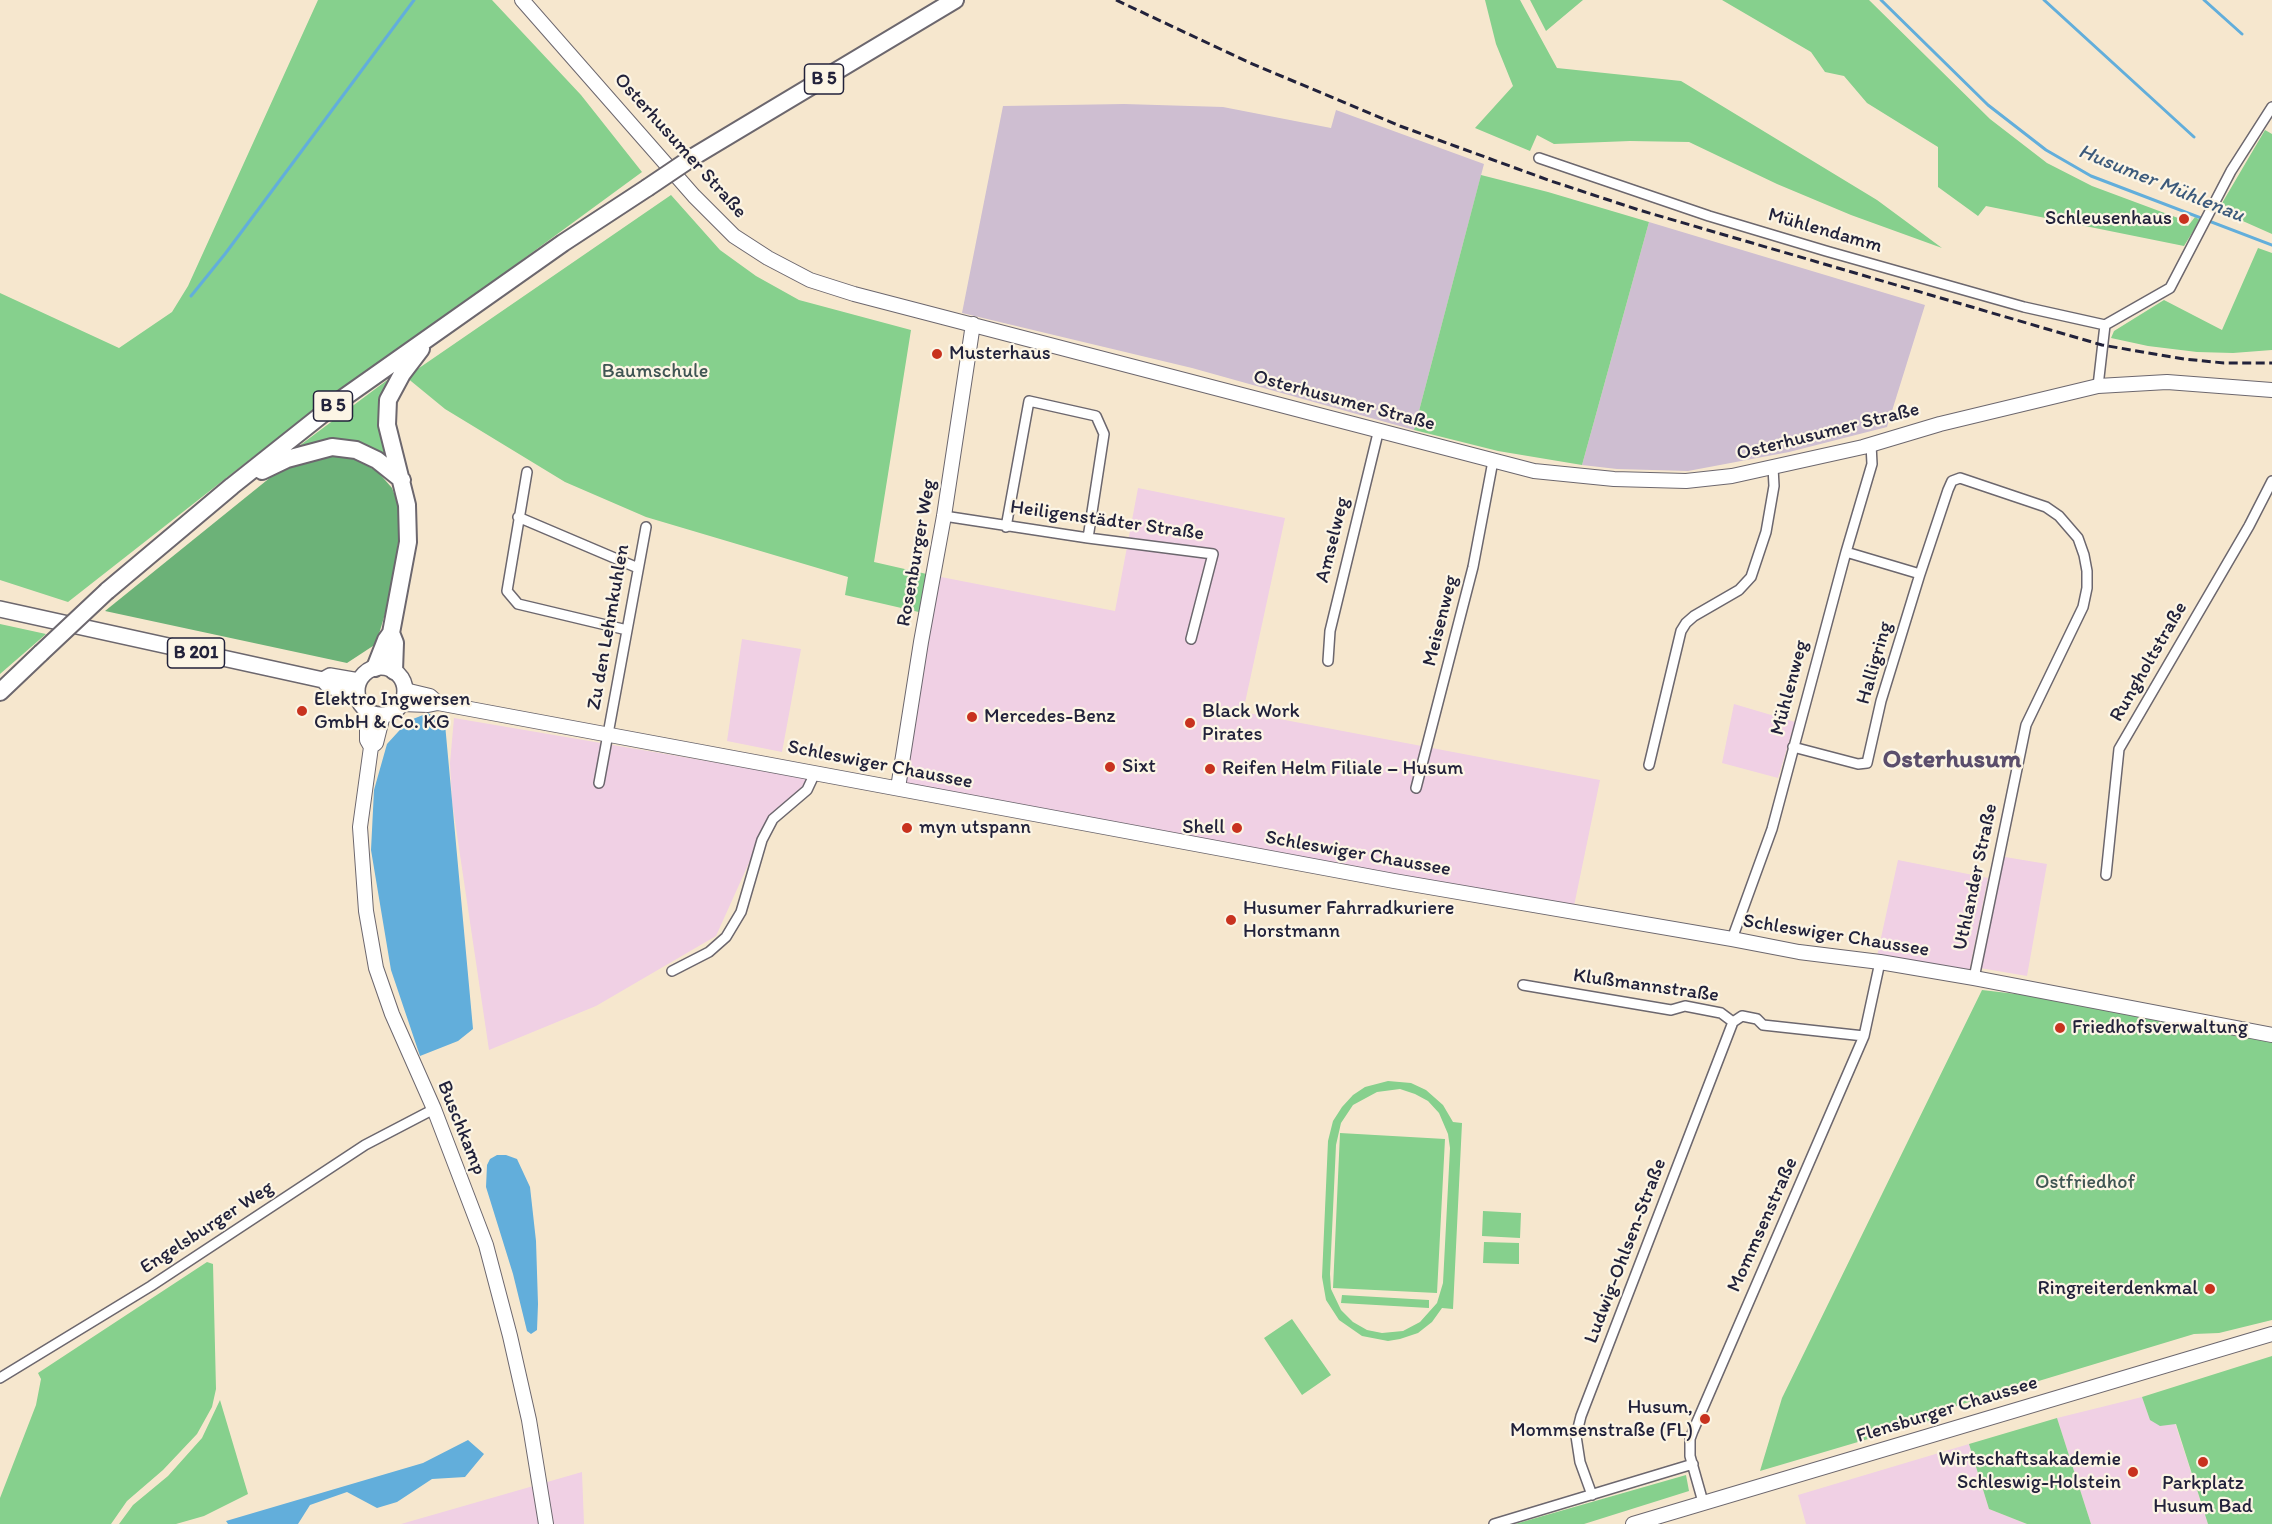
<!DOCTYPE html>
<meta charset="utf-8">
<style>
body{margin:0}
canvas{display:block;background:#f6e7ce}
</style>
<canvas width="2272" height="1524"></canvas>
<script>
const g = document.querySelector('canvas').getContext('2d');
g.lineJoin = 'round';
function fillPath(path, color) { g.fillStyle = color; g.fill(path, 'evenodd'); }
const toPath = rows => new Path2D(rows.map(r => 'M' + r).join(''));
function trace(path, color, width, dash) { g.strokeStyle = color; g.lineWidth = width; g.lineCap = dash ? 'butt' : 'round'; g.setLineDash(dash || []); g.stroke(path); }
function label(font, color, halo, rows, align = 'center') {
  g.font = font + ' Itim,sans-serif'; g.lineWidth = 4.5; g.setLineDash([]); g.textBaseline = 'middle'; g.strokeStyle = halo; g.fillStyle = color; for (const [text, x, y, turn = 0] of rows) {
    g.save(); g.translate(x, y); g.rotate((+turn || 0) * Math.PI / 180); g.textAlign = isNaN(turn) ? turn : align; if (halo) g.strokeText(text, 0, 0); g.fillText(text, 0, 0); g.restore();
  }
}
const built = toPath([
 [1138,488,1285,518,1243,712,1600,780,1574,906,901,786,936,576,1115,611],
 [742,639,801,649,782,752,727,741],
 [1734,704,1795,722,1778,778,1722,763],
 [454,718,807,778,803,788,770,816,716,936,596,1006,489,1050,452,801,450,763],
 [1999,856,2047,864,2027,976,1980,968],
 [1898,860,1988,878,1969,972,1877,956],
 [2142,1397,2150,1420,2175,1423,2208,1524,2091,1524,2057,1418],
 [1969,1444,1989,1509,2027,1524,1806,1524,1798,1495],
 [582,1472,584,1524,401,1524]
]);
const industrial = toPath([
 [1124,104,1223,107,1331,128,1336,110,1484,164,1414,430,1192,368,962,313,1003,106],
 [1649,222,1925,305,1887,427,1789,452,1688,471,1617,469,1582,465]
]);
const green = toPath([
 [318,0,492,0,581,95,642,172,253,457,68,602,0,580,0,293,119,348,172,312,188,286],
 [1485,0,1520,0,1557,68,1681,81,1877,200,1942,248,1851,215,1777,184,1689,142,1630,141,1554,144,1537,135,1530,151,1475,128,1513,86,1496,44],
 [1530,0,1583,0,1546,31],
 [1722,0,1869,0,1990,119,2047,163,2092,186,2178,218,2177,222,2188,226,2195,217,2200,220,2184,246,1986,206,1978,216,1938,187,1938,147,1867,103,1844,76,1825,72,1811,52],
 [2265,130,2272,134,2272,234,2218,210],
 [1481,175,1548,192,1649,222,1582,465,1498,451,1414,430],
 [671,195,720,250,756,276,799,300,911,330,874,562,931,575,923,613,845,595,848,577,646,517,565,482,445,409,406,377],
 [2258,248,2272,253,2272,350,2233,353,2197,352,2148,346,2111,338,2114,331,2164,300,2222,330],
 [390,378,381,397,391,466,335,439,299,446],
 [0,624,46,634,0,674],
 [1982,990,2068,1000,2272,1039,2272,1320,2219,1333,2194,1334,1956,1406,1939,1418,1760,1471,1782,1398],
 [1388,1081,1411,1083,1426,1090,1443,1105,1453,1122,1462,1123,1453,1309,1442,1308,1432,1322,1418,1333,1400,1339,1388,1341,1362,1336,1339,1320,1326,1300,1322,1277,1328,1141,1333,1121,1342,1107,1353,1095,1365,1087],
 [1400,1089,1415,1094,1428,1101,1439,1113,1448,1134,1450,1148,1443,1283,1437,1303,1420,1322,1403,1331,1382,1333,1367,1330,1353,1322,1341,1310,1331,1289,1330,1274,1336,1145,1341,1123,1353,1105,1377,1092],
 [1340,1133,1445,1139,1437,1293,1333,1288],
 [1483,1211,1521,1213,1520,1238,1482,1236],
 [1484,1242,1519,1243,1519,1264,1483,1263],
 [207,1262,213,1264,216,1389,212,1407,197,1434,163,1470,127,1501,111,1524,0,1524,0,1498,36,1405,41,1379,38,1373],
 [1342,1295,1429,1300,1429,1308,1341,1303],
 [1292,1319,1331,1375,1302,1395,1264,1338],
 [2272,1356,2272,1524,2208,1524,2176,1424,2160,1426,2150,1420,2142,1397],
 [220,1400,248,1494,204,1516,176,1524,119,1524,133,1505,168,1476,202,1438],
 [2057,1418,2091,1524,2027,1524,1989,1509,1969,1444],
 [1686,1475,1689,1491,1584,1524,1515,1524]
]);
const forest = toPath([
 [333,455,353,457,378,472,392,488,399,506,398,543,393,587,376,644,347,663,105,611,287,464]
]);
const water = toPath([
 [428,713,445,724,473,1029,458,1041,420,1056,391,970,371,850,374,790,387,744,408,721],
 [497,1155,506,1155,517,1159,530,1187,536,1241,538,1304,537,1330,531,1334,527,1331,513,1274,486,1187,487,1165,490,1159],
 [468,1440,484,1454,465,1477,432,1479,397,1502,377,1508,347,1492,310,1505,298,1524,228,1524,226,1521,423,1463]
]);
const stream = toPath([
 [1881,0,1988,105,2046,150,2091,176,2272,245],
 [2044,0,2194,137],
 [2204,0,2242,34],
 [191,296,225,254,414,0]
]);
const street = toPath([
 [1539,158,1709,216,1826,251,2024,307,2105,325,2170,288,2231,171,2272,107],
 [2098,386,2105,325],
 [527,472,507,591,518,604,627,630],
 [944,516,1088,538,1213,554,1191,639],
 [518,517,638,568],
 [1006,527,1029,401,1096,416,1104,434,1088,538],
 [1920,574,1948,490,1952,481,1960,478,2046,507,2059,516,2078,538,2084,555,2087,571,2087,588,2083,607,2026,725,1974,978],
 [1328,661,1330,631,1379,429],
 [1793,747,1858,764,1867,763,1881,701,1920,574,1846,552],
 [1649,765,1681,631,1686,623,1694,616,1739,590,1751,577,1766,532,1774,486,1773,467],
 [599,783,646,527],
 [1416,788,1473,567,1493,461],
 [2106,875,2119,749,2249,526,2272,481],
 [1732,939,1772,829,1846,552,1872,464,1871,444],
 [672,971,709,952,726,937,741,912,762,840,773,819,807,790,815,773],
 [1523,985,1671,1010,1685,1006,1721,1013,1733,1022,1742,1016,1757,1019,1763,1025,1864,1036],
 [0,1378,151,1286,365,1145,434,1109],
 [1592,1495,1580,1462,1576,1436,1581,1416,1733,1022],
 [1703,1502,1690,1456,1690,1439,1693,1431,1864,1036,1880,962],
 [1494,1524,1693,1464]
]);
const secondary = toPath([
 [522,0,694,196,734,236,768,258,810,280,854,294,1534,471,1614,479,1686,481,1732,476,1863,447,1940,424,2098,386,2167,382,2272,390],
 [405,690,430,696,438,703],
 [402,704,428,705,438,703,1394,881,1732,939,1799,952,1880,962,1974,978,2272,1035],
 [367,711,367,740,371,747],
 [383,715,376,743,371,747,360,827,366,911,376,968,392,1014,434,1109,486,1245,510,1336,529,1420,546,1524],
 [898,788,921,642,944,516,973,324],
 [1633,1524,2272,1334]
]);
const primary = toPath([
 [0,609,323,680,329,686,357,695],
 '357 691a24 24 0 1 1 48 0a24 24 0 1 1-48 0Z',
 [323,680,330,676,359,681]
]);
const highway = toPath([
 [693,157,955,0],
 [262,471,287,459,332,447,356,450,377,460,402,480],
 [107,591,232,486,339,401,563,243,647,188],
 [391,633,395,643,394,671],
 [375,668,386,640,391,633,408,542,407,505,387,425,388,400,402,374,421,349],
 [0,692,41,653]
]);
const rail = toPath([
 [1116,0,1248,62,1400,126,1551,181,1639,210,2102,345,2184,359,2224,363,2272,363]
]);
const highwayBridge = toPath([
 [647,188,693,157],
 [41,653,107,591]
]);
const markers = [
 [2184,219,6,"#c8321e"],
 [937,354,6,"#c8321e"],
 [302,711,6,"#c8321e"],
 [972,717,6,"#c8321e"],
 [1190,723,6,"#c8321e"],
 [1110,767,6,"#c8321e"],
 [1210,769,6,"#c8321e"],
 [907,828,6,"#c8321e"],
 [1237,828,6,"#c8321e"],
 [1231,920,6,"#c8321e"],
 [2060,1028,6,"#c8321e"],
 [2210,1289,6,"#c8321e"],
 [1705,1419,6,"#c8321e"],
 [2203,1462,6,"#c8321e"],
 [2133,1472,6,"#c8321e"]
];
const shields = [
 [824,79,39],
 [333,406,39],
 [196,653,57]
];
const shieldNames = [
 ["B 5",824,79],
 ["B 5",333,406],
 ["B 201",196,653]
];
const streetNames = [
 ["Osterhusumer Straße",680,146,48],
 ["Mühlendamm",1825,231,16],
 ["Osterhusumer Straße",1344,401,15],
 ["Osterhusumer Straße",1828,432,-14],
 ["Heiligenstädter Straße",1107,521,8],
 ["Amselweg",1333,540,-76],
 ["Rosenburger Weg",917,553,-80],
 ["Meisenweg",1441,621,-76],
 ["Zu den Lehmkuhlen",609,627,-80],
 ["Rungholtstraße",2149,662,-60],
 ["Halligring",1875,663,-74],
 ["Mühlenweg",1790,688,-75],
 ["Schleswiger Chaussee",880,765,11],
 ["Schleswiger Chaussee",1358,854,10],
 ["Uthlander Straße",1976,877,-78],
 ["Schleswiger Chaussee",1836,936,9],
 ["Klußmannstraße",1646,986,8],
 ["Buschkamp",461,1128,68],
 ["Mommsenstraße",1763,1225,-66],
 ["Engelsburger Weg",207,1228,-33],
 ["Ludwig-Ohlsen-Straße",1626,1251,-69],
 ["Flensburger Chaussee",1947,1410,-17]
];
const poiNames = [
 ["Schleusenhaus",2172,219,"right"],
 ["Musterhaus",949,354],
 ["Elektro Ingwersen",314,700],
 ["GmbH & Co. KG",314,723],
 ["Black Work",1202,712],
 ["Pirates",1202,735],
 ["Mercedes-Benz",984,717],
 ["Sixt",1122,767],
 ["Reifen Helm Filiale – Husum",1222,769],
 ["myn utspann",919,828],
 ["Shell",1225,828,"right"],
 ["Husumer Fahrradkuriere",1243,909],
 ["Horstmann",1243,932],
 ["Friedhofsverwaltung",2072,1028],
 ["Ringreiterdenkmal",2198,1289,"right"],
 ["Husum,",1693,1408,"right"],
 ["Mommsenstraße (FL)",1693,1431,"right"],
 ["Wirtschaftsakademie",2121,1460,"right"],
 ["Schleswig-Holstein",2121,1483,"right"],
 ["Parkplatz",2203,1484,"center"],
 ["Husum Bad",2203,1507,"center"]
];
const parkNames = [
 ["Baumschule",655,372],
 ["Ostfriedhof",2085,1183]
];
const waterNames = [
 ["Husumer Mühlenau",2161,184,22]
];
const districtNames = [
 ["Osterhusum",1952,760]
];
fillPath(built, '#f0d0e4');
fillPath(industrial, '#cebed1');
fillPath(green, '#86d08d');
fillPath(forest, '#6cb278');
fillPath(water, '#62aedb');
trace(stream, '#62aedb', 3);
trace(street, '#6c676e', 12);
trace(secondary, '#6c676e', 16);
trace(primary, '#6c676e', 18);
trace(highway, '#6c676e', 20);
trace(street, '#fff', 9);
trace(secondary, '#fff', 14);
trace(primary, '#fff', 15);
trace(highway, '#fff', 16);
trace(rail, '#22223b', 3, [9, 4.5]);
trace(highwayBridge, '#6c676e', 20, []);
trace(highwayBridge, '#fff', 16);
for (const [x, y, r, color] of markers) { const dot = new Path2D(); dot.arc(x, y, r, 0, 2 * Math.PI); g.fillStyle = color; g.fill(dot); trace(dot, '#fcf5e5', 2); }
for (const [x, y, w] of shields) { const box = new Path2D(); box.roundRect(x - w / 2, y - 15, w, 30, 4.5); g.fillStyle = '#fcf5e5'; g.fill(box); trace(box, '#22223b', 1.5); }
label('bold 18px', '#22223b', null, shieldNames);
label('20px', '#22223b', '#fcf5e5', streetNames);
label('20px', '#22223b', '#fcf5e5', poiNames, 'left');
label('20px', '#405654', '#fcf5e5', parkNames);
label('italic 21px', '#3c5a7b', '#fcf5e5', waterNames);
label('bold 26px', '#5b4e6c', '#fcf5e5', districtNames);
</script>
